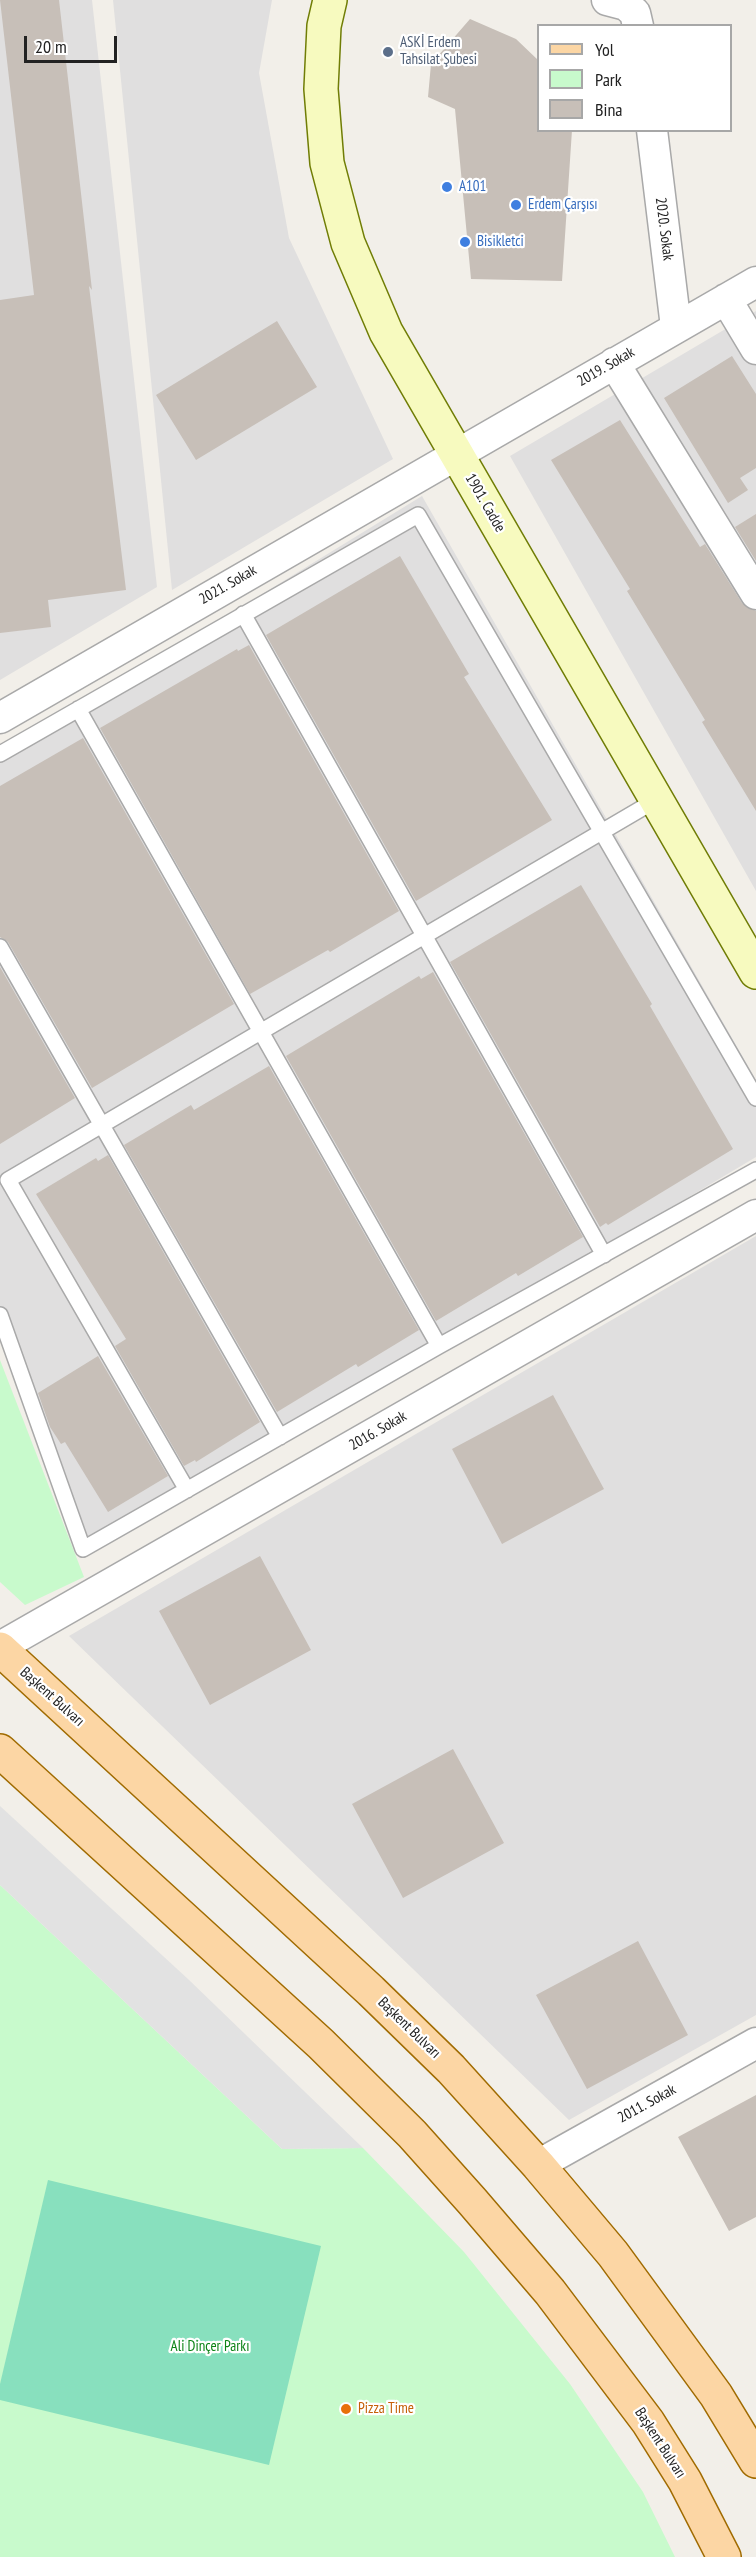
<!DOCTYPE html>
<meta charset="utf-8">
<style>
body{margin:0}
#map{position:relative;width:756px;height:2557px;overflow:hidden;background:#f2efe9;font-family:"PT Sans Narrow",sans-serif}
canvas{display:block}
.legend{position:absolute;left:537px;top:24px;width:195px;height:108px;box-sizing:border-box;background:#fff;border:2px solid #a7a7a7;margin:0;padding:8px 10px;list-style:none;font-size:18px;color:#222}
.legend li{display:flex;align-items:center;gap:12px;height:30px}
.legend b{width:30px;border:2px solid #a7a7a7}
.scale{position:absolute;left:24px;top:36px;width:93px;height:27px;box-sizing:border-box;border:3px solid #222;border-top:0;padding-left:8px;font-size:18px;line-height:21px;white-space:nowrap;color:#222;-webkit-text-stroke:4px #fff;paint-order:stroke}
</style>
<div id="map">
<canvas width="756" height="2557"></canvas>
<ul class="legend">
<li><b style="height:8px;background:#fcd6a4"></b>Yol</li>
<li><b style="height:16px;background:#c8facc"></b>Park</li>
<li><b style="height:16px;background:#c7bfb8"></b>Bina</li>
</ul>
<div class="scale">20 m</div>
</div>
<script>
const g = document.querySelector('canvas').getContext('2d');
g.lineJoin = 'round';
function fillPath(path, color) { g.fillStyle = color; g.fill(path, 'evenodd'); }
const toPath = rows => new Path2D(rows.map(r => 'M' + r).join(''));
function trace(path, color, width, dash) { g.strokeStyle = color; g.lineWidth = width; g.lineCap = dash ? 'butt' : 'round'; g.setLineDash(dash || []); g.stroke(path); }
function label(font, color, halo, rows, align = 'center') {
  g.font = font + ' "PT Sans Narrow",sans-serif'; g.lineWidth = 4.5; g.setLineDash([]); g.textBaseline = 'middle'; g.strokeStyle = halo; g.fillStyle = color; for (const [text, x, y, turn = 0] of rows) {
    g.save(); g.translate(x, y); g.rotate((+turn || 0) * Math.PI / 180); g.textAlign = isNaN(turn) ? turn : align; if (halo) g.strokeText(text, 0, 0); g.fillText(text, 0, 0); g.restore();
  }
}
const residential = toPath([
 [0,0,92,0,157,587,0,680],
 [113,0,272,0,259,73,289,238,393,459,172,590],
 [756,311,756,891,510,456],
 [422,496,756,1080,756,1157,85,1557,0,1321,0,755],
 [756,1236,756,2015,569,2120,69,1636]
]);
const park = toPath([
 [0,1360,84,1577,25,1605,0,1582],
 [0,1885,282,2149,363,2148,464,2252,570,2384,643,2492,675,2557,0,2557]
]);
const pitch = toPath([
 [48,2180,321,2246,269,2465,0,2400,0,2384]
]);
const parking = toPath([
 [0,1806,188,1979,363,2148,282,2149,0,1885]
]);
const building = toPath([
 [0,0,59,0,92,290,89,286,126,590,48,600,51,627,0,633,0,300,34,295],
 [470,19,516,39,538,60,538,130,572,130,562,281,471,279,455,109,428,97,431,64],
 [277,321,317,387,196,460,156,395],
 [732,356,756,394,756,468,740,478,748,490,728,503,664,398],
 [620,420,700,547,705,544,742,603,756,611,756,811,702,722,705,720,627,591,630,589,551,460],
 [756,514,756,561,735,527],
 [400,556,469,674,464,677,552,820,416,901,266,635],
 [249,645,399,911,330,952,328,950,250,994,100,728,237,649,238,651],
 [83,738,234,1004,92,1088,8,942,0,937,0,786],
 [581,885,652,1004,650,1006,733,1149,608,1225,606,1223,600,1227,450,962],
 [0,967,75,1098,0,1144],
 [433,972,583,1237,518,1276,516,1273,436,1321,286,1056,419,976,421,979],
 [269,1066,419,1330,358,1367,356,1364,277,1412,124,1145,191,1105,194,1110],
 [108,1155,260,1422,196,1462,195,1460,184,1466,115,1346,126,1339,36,1194,96,1158,98,1161],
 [98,1356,168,1476,108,1512,65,1442,61,1444,50,1427,38,1393],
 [553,1395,604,1489,502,1544,452,1449],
 [260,1556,311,1650,210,1705,159,1611],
 [453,1749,504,1843,403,1898,352,1804],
 [638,1941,688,2035,587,2089,536,1995],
 [756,2095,756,2217,729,2231,678,2137]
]);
const lane = toPath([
 [243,614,604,1255],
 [78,709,439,1346],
 [0,754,418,515,756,1098],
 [0,947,280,1437],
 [0,1315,83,1549,439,1346,756,1170],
 [187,1490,8,1180,656,800]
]);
const street = toPath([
 [607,0,626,5,635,13,638,26],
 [652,130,676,327],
 [726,299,756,349],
 [614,363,756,594],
 [0,718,756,282],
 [0,1647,756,1215],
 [538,2165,756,2043]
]);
const secondary = toPath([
 [330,0,324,26,321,89,327,163,348,243,386,332,756,972]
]);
const primary = toPath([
 [0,1649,371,1991,451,2069,538,2165,613,2254,716,2395,756,2461],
 [0,1751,321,2044,412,2134,472,2201,550,2292,648,2422,685,2481,724,2557]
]);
const markers = [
 [388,52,6,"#5c6f8a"],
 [447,187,6,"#3f7fe0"],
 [516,205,6,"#3f7fe0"],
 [465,242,6,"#3f7fe0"],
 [346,2409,6,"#e8710a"]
];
const serviceNames = [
 ["ASKİ Erdem",400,43],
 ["Tahsilat Şubesi",400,60]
];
const shopNames = [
 ["A101",459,187],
 ["Erdem Çarşısı",528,205],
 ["Bisikletci",477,242]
];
const streetNames = [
 ["2020. Sokak",664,229,83],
 ["2019. Sokak",606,367,-30],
 ["1901. Cadde",485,503,60],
 ["2021. Sokak",228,585,-30],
 ["2016. Sokak",378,1431,-30],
 ["Başkent Bulvarı",52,1697,42],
 ["Başkent Bulvarı",409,2028,44],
 ["2011. Sokak",647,2104,-29],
 ["Başkent Bulvarı",660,2443,57]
];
const parkNames = [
 ["Ali Dinçer Parkı",210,2347]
];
const foodNames = [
 ["Pizza Time",358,2409]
];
fillPath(residential, '#e0dfdf');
fillPath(park, '#c8facc');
fillPath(pitch, '#88e0be');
fillPath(parking, '#e2e2e2');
fillPath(building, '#c7bfb8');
trace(lane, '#a9a9a9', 18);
trace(street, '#a9a9a9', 33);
trace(secondary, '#707d05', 36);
trace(primary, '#a06b00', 36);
trace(lane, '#fff', 15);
trace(street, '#fff', 30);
trace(secondary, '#f7fabf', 33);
trace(primary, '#fcd6a4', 33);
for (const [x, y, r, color] of markers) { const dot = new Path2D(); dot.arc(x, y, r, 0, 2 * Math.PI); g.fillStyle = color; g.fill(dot); trace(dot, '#fff', 2); }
label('15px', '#4e5e75', '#fff', serviceNames, 'left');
label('15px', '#366cbe', '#fff', shopNames, 'left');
label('15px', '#222', '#fff', streetNames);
label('15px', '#0c8416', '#fff', parkNames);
label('15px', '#c56008', '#fff', foodNames, 'left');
</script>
